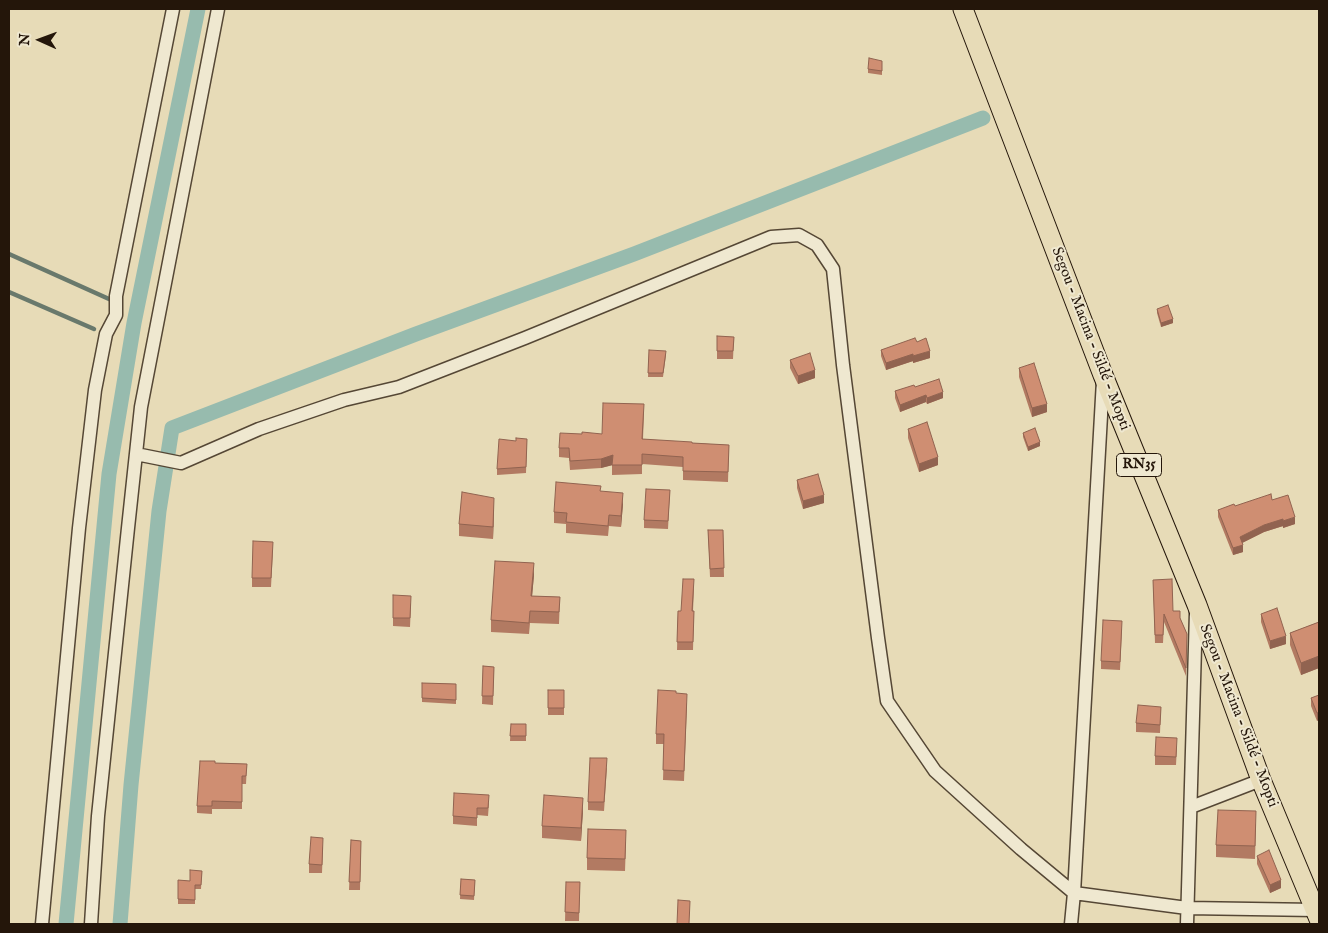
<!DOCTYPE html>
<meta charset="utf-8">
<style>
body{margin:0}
#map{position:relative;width:1328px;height:933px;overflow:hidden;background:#e7dbb7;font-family:"IM FELL English",serif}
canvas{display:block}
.frame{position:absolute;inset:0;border:10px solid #24160a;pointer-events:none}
.north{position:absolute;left:15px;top:15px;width:50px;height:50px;-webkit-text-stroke:4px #efe8d0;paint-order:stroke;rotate:272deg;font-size:14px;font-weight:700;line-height:20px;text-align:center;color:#24160a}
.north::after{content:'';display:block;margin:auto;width:18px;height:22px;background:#24160a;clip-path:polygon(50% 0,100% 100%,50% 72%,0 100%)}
</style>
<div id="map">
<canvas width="1328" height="933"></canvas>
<div class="frame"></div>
<div class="north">N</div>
</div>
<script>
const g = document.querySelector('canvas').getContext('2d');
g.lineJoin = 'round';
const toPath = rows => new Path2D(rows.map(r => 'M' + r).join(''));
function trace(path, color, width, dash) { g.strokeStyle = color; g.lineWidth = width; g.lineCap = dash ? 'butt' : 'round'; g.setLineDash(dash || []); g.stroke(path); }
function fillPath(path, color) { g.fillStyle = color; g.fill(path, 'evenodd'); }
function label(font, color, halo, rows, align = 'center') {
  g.font = font + ' "IM FELL English",serif'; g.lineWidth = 4; g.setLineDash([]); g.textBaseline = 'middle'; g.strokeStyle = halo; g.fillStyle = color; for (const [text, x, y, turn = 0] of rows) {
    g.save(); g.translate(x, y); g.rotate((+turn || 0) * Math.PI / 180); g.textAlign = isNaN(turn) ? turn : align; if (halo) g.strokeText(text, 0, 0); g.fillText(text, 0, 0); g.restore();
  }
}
const stream = toPath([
 [9,254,109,299],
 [9,292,94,329]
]);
const canal = toPath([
 [66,924,109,474,134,323,198,9],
 [120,924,131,785,159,511,172,428,416,334,634,254,983,118]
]);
const street = toPath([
 [136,454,181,463,259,429,344,400,399,387,525,338,771,237,799,235,817,245,833,269,843,365,878,638,887,701,935,771,1021,849,1074,893,1187,908,1316,910],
 [1191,807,1261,780],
 [42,924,79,528,95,390,106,334,116,315,116,296,173,9],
 [91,924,98,816,128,528,141,407,218,9],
 [1071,924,1074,893,1103,380],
 [1187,924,1196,612]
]);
const primary = toPath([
 [963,9,1103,375,1197,605,1261,780,1319,919]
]);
const wall = toPath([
 [882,61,882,75,868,73,868,69],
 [1157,309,1173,323,1161,327,1157,313],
 [717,336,734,337,733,359,717,359],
 [917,342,930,358,913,363,913,361,886,370,881,356,881,350],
 [649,350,666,355,663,377,648,377],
 [790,360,815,378,798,384,790,368],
 [1019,368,1047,412,1032,417,1019,377],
 [915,387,943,398,927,404,926,402,900,412,895,398,895,391],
 [644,413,643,439,692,443,729,445,728,482,683,480,683,467,642,464,642,474,612,475,612,465,601,468,570,470,569,458,559,457,559,448,582,434,602,434],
 [908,429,938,465,919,472,908,438],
 [1023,433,1040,446,1028,451,1023,437],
 [527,439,526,473,497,475,497,469,516,441],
 [797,480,824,503,803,509,797,488],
 [670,490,668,529,644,528,644,520],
 [601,491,623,504,621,527,609,526,608,536,566,533,566,524,554,523,554,512],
 [1272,500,1295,524,1283,528,1283,526,1264,532,1242,543,1243,552,1233,555,1218,517,1218,510,1235,506],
 [494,510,493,539,459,536,459,524],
 [708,530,723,530,724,577,710,577],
 [273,550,271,587,252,587,252,578],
 [534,575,532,596,560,597,559,624,530,623,529,634,491,632,491,620],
 [1153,580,1173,611,1180,618,1187,634,1186,676,1164,622,1163,643,1155,643],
 [694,588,693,611,694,611,693,650,677,650,678,611,681,611],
 [393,595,411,604,410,627,393,626],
 [1261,614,1286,644,1270,649,1261,622],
 [1319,622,1319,668,1301,675,1290,645,1290,633],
 [1122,629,1120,670,1101,669,1101,661],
 [483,666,494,667,493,705,482,704],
 [422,683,456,684,456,704,422,702],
 [548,690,564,690,564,715,548,715],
 [676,693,687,704,684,781,663,780,664,744,656,744,656,734],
 [1319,695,1317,721,1311,706,1311,698],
 [1161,707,1160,733,1136,732,1136,723],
 [511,724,526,724,526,741,510,741],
 [1177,746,1176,765,1155,765,1155,756],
 [215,763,247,764,246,784,242,784,242,809,212,809,212,814,197,813,197,806],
 [607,767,604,811,588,810,588,802],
 [489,803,488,816,477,815,477,826,453,824,453,816],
 [583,810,581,841,542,838,542,826],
 [1256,824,1255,859,1216,857,1216,845],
 [351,840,361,841,360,890,349,890],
 [626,842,625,871,587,870,587,858],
 [323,846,322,873,309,873,309,864],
 [1257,856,1281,888,1270,893,1257,864],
 [202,871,201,889,195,889,195,904,178,904,178,880,190,881],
 [461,879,475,880,474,900,460,899],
 [566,882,580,882,579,921,565,921]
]);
const shadedWall = toPath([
 [1173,319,1173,323,1161,327,1161,323],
 [930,351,930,358,913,363,913,356],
 [913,354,913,361,886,370,886,363],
 [815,370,815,378,798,384,798,376],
 [943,392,943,398,927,404,927,398],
 [926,395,926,402,900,412,900,405],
 [1047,404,1047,412,1032,417,1032,408],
 [1040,442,1040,446,1028,451,1028,447],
 [613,455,613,465,601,468,601,459],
 [938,457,938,465,919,472,919,464],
 [623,493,623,504,621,527,621,516],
 [824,495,824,503,803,509,803,501],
 [494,498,494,510,493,539,493,527],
 [1295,517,1295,524,1283,528,1283,521],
 [1283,519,1283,526,1264,532,1240,544,1240,537,1264,525],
 [1243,545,1243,552,1233,555,1233,548],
 [534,563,534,575,531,608,531,596],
 [1286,636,1286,644,1270,649,1270,641],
 [1319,656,1319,668,1301,675,1301,663],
 [1319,712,1319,720,1317,721,1317,713],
 [583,798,583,810,581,841,581,828],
 [1281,880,1281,888,1270,893,1270,885]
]);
const building = toPath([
 [869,58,882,61,882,71,868,69,869,58],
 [1168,305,1173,319,1161,323,1157,309,1168,305],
 [717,336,734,337,733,351,717,351,717,336],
 [915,338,917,342,926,338,930,351,913,356,913,354,886,363,881,350,915,338],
 [649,350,666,351,663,373,648,373,649,350],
 [810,353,815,370,798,376,790,360,810,353],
 [1034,363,1047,404,1032,408,1019,368,1034,363],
 [939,379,943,392,927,398,926,395,900,405,895,391,914,385,915,387,939,379],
 [603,403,644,404,642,439,692,442,692,443,729,445,728,472,683,471,683,457,642,454,642,465,612,465,613,455,601,459,570,461,569,448,559,448,560,433,582,434,582,432,602,434,603,403],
 [927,422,938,457,919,464,908,429,927,422],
 [1035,428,1040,442,1028,447,1023,433,1035,428],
 [516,438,527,439,526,467,497,469,499,439,516,441,516,438],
 [818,474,824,495,803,501,797,480,818,474],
 [556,482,601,486,600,491,623,493,621,516,609,515,608,526,566,522,567,513,554,512,556,482],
 [646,489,670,490,668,521,644,520,646,489],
 [462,492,494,498,493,527,459,524,462,492],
 [1271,494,1272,500,1288,495,1295,517,1283,521,1283,519,1264,525,1240,537,1243,545,1233,548,1218,510,1234,504,1235,506,1271,494],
 [708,530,723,530,724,568,710,569,708,530],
 [253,541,273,542,271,578,252,578,253,541],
 [495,561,534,563,531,596,560,597,559,612,530,611,529,623,491,620,495,561],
 [683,579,694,579,692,611,694,611,693,642,677,642,678,611,681,611,683,579],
 [1172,579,1173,611,1180,611,1180,618,1187,634,1186,668,1164,614,1163,635,1155,635,1153,580,1172,579],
 [393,595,411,596,410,618,393,618,393,595],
 [1277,608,1286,636,1270,641,1261,614,1277,608],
 [1103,620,1122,621,1120,662,1101,661,1103,620],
 [1319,622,1319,656,1301,663,1290,633,1319,622],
 [483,666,494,667,493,696,482,696,483,666],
 [422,683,456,684,456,700,422,698,422,683],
 [548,690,564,690,564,708,548,708,548,690],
 [658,690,676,691,676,693,687,694,684,771,663,770,664,734,656,734,658,690],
 [1319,695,1319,712,1317,713,1311,698,1319,695],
 [1138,705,1161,707,1160,725,1136,723,1138,705],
 [511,724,526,724,526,736,510,736,511,724],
 [1156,737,1177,738,1176,757,1155,756,1156,737],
 [590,758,607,758,604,802,588,802,590,758],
 [200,761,215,761,215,763,247,764,246,776,242,776,242,802,212,801,212,806,197,806,200,761],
 [454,793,489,795,488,808,477,808,477,818,453,816,454,793],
 [544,795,583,798,581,828,542,826,544,795],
 [1218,810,1256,811,1255,846,1216,845,1218,810],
 [588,829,626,830,625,859,587,858,588,829],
 [311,837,323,838,322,865,309,864,311,837],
 [351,840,361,841,360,882,349,882,351,840],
 [1269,850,1281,880,1270,885,1257,856,1269,850],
 [190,870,202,871,201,885,195,885,195,900,178,899,178,880,190,881,190,870],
 [461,879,475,880,474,896,460,895,461,879],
 [566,882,580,882,579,913,565,912,566,882],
 [678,900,690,901,689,924,677,924,678,900]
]);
const shields = [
 [1139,465,45]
];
const shieldNames = [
 ["RN35",1139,465]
];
const streetNames = [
 ["Segou - Macina - Sildé - Mopti",1090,339,69],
 ["Segou - Macina - Sildé - Mopti",1238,716,69]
];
trace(stream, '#69796c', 4.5);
trace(canal, '#97bbae', 15);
trace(street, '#554735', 15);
trace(primary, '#24160a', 21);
trace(street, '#efe8d0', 12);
trace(primary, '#e7dbb7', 19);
fillPath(wall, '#b27a62');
fillPath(shadedWall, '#916350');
fillPath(building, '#cf8e72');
trace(building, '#916350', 1);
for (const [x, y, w] of shields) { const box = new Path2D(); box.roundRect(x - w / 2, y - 11.5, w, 23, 4); g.fillStyle = '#efe8d0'; g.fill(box); trace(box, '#24160a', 1); }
label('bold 14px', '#24160a', null, shieldNames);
label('15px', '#24160a', '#efe8d0', streetNames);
</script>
